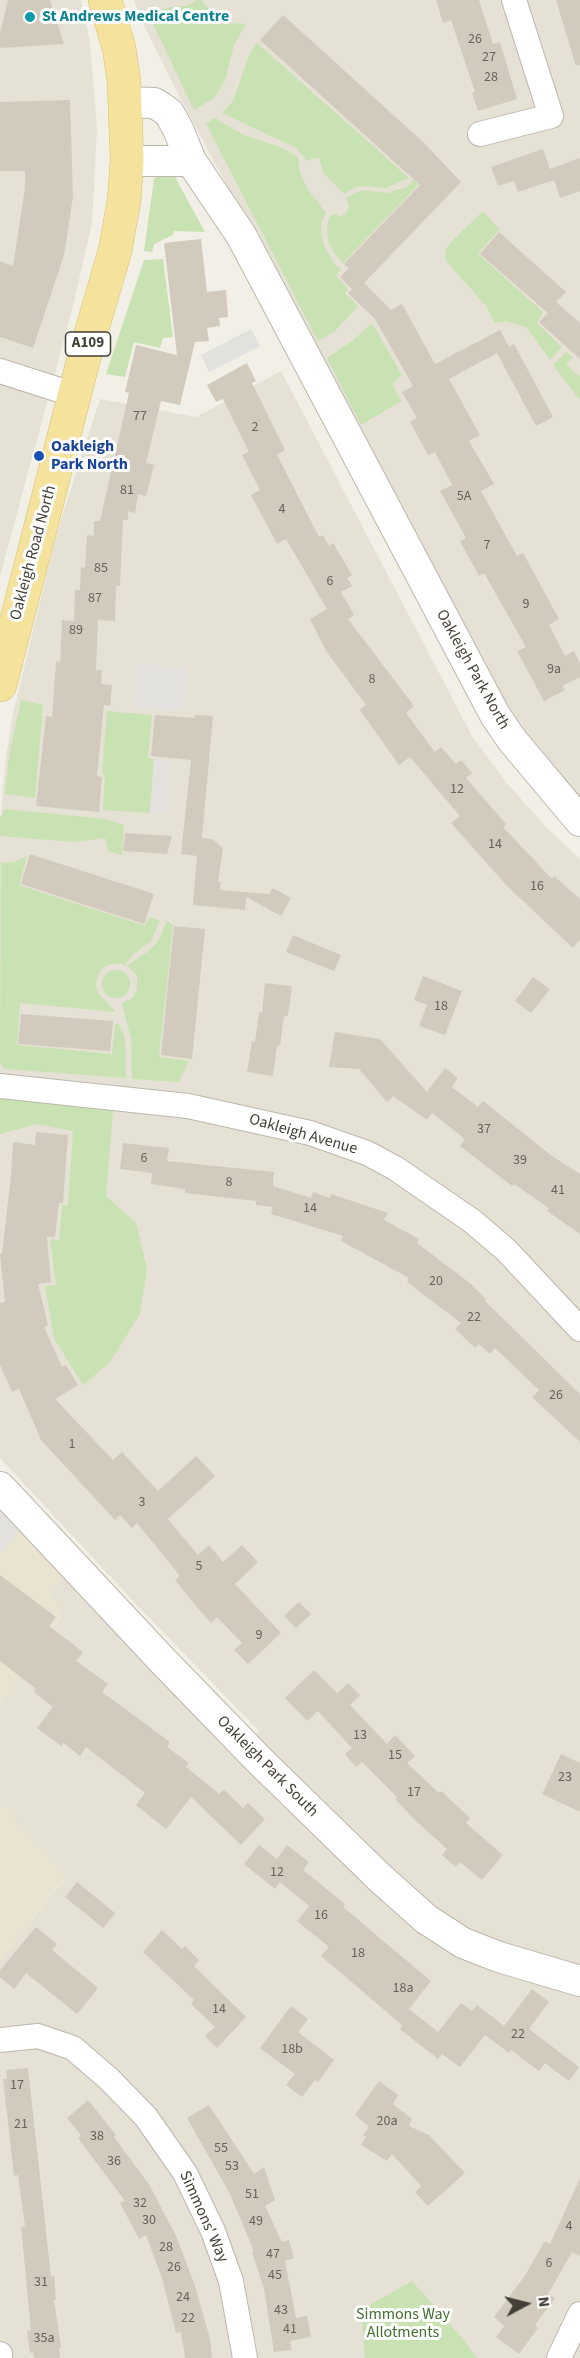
<!DOCTYPE html>
<style>
body{margin:0}
#map{position:relative;width:580px;height:2358px;overflow:hidden;background:#f1efe6;font-family:"Source Sans 3",sans-serif}
canvas{display:block}
.north{position:absolute;left:496px;top:2274px;width:60px;height:60px;-webkit-text-stroke:4px #fff;paint-order:stroke;rotate:83deg;font-size:16px;font-weight:700;line-height:24px;text-align:center;color:#433f36}
.north::after{content:'';display:block;margin:auto;width:21px;height:27px;background:#433f36;clip-path:polygon(50% 0,100% 100%,50% 72%,0 100%)}
</style>
<div id="map">
<canvas width="580" height="2358"></canvas>
<div class="north">N</div>
</div>
<script>
const g = document.querySelector('canvas').getContext('2d');
g.lineJoin = 'round';
function fillPath(path, color) { g.fillStyle = color; g.fill(path, 'evenodd'); }
const toPath = rows => new Path2D(rows.map(r => 'M' + r).join(''));
function trace(path, color, width, dash) { g.strokeStyle = color; g.lineWidth = width; g.lineCap = dash ? 'butt' : 'round'; g.setLineDash(dash || []); g.stroke(path); }
function label(font, color, halo, rows, align = 'center') {
  g.font = font + ' "Source Sans 3",sans-serif'; g.lineWidth = 6; g.setLineDash([]); g.textBaseline = 'middle'; g.strokeStyle = halo; g.fillStyle = color; for (const [text, x, y, turn = 0] of rows) {
    g.save(); g.translate(x, y); g.rotate((+turn || 0) * Math.PI / 180); g.textAlign = isNaN(turn) ? turn : align; if (halo) g.strokeText(text, 0, 0); g.fillText(text, 0, 0); g.restore();
  }
}
const residential = toPath([
 [0,0,81,0,90,42,97,128,92,223,72,310,0,576],
 [134,0,580,0,580,805,501,704,172,82,143,23],
 [281,371,472,736,506,782,547,828,580,859,580,2358,0,2358,0,1960,65,1878,0,1803,0,1704,61,1616,51,1593,63,1576,234,1757,259,1731,135,1603,0,1458,0,827,5,763,13,714,57,532,100,399,196,417]
]);
const education = toPath([
 [0,1509,63,1576,51,1593,61,1615,0,1704],
 [0,1803,65,1877,0,1960]
]);
const green = toPath([
 [196,0,201,0,217,18,229,23,246,24,234,45,225,80,214,98,194,110,148,13,171,7,187,6],
 [257,43,409,178,386,188,359,186,344,194,323,173,319,157,307,161,296,148,222,113,233,101,249,55],
 [214,118,244,135,283,148,298,157,300,173,309,191,326,213,322,221,321,231,324,245,335,265,341,269,336,276,348,289,345,294,358,306,335,331,318,341,206,124],
 [161,173,168,173,175,177,205,232,174,231,173,235,154,244,152,252,144,251,154,179],
 [413,180,419,184,343,263,335,254,328,241,327,227,329,217,334,214,340,217,347,212,349,205,346,199,354,193,364,190,386,193,407,187],
 [483,211,499,229,478,254,543,312,537,323,562,347,550,360,526,327,505,321,495,323,487,307,446,261,445,251,451,242],
 [163,259,173,337,163,338,160,348,134,342,125,377,106,374,144,260],
 [372,323,402,375,392,384,401,401,361,425,327,358,352,341],
 [566,352,573,357,566,365,580,377,580,400,553,365],
 [21,700,43,705,35,798,5,794,9,756],
 [107,711,152,715,148,758,154,759,150,813,103,810,105,774,102,773],
 [5,809,106,819,124,825,122,855,108,851,105,838,74,842,0,836,0,818],
 [27,856,19,885,145,926,149,917,160,920,151,941,135,953,124,965,120,963,107,965,100,971,95,984,98,993,116,1012,20,1003,17,1045,112,1054,115,1024,119,1024,125,1038,126,1078,5,1069,0,1063,1,863,14,862],
 [167,921,173,925,159,1057,189,1061,179,1082,132,1079,131,1039,122,1003,133,998,137,989,137,975,127,966,150,950,158,941],
 '102 984a14 14 0 1 1 28 0a14 14 0 1 1-28 0Z',
 [0,1096,113,1110,106,1196,136,1223,147,1268,140,1314,110,1362,83,1385,54,1338,45,1286,56,1285,50,1239,59,1240,62,1205,68,1205,73,1131,36,1124,0,1134],
 [412,2281,463,2339,477,2358,365,2358,361,2310]
]);
const parking = toPath([
 [251,329,260,346,209,372,201,355],
 [137,664,188,668,184,711,134,707],
 [154,759,170,760,166,814,150,813],
 [0,1499,23,1524,1,1553,0,1552]
]);
const building = toPath([
 [8,0,50,0,64,44,0,48,0,33],
 [436,0,479,0,493,44,500,42,517,99,478,111,472,93,475,92,451,20,443,23],
 [556,0,580,0,580,65,576,66],
 [283,15,423,142,461,182,364,283,391,310,402,304,435,364,500,330,509,347,514,344,553,417,536,426,497,353,449,379,480,435,469,441,494,484,481,491,517,556,523,553,559,619,549,625,565,656,574,651,580,663,580,677,562,686,565,690,544,701,517,651,526,647,484,573,479,576,460,541,466,538,440,491,452,485,435,452,428,455,410,422,417,418,402,392,413,386,375,319,348,293,352,289,340,277,349,268,344,264,420,185,260,40],
 [70,100,73,197,64,255,33,348,0,337,0,261,13,266,25,188,25,171,0,171,0,102],
 [543,149,550,169,580,158,580,191,560,198,554,180,518,192,514,181,498,186,491,167],
 [499,232,566,292,556,302,580,323,580,359,539,322,548,313,480,254],
 [201,239,207,292,226,290,228,317,219,318,220,326,207,328,209,341,195,342,180,405,161,401,146,463,154,465,146,496,138,494,135,513,128,511,128,520,123,520,120,586,116,586,115,621,98,620,96,670,102,670,101,684,112,685,110,706,104,705,97,776,102,777,99,812,36,806,46,716,52,717,56,661,60,662,62,620,74,621,75,590,80,590,81,567,85,568,87,535,94,536,94,521,100,521,129,393,125,392,136,345,177,355,164,243],
 [247,363,256,381,252,383,285,450,277,455,319,537,323,535,329,546,333,543,352,575,347,578,352,586,341,592,354,615,348,619,414,706,406,713,435,752,441,747,456,764,461,760,472,773,466,778,506,824,503,827,552,879,554,876,580,899,580,939,573,948,507,886,451,823,460,816,410,757,399,765,360,710,366,705,326,651,310,619,327,609,286,539,277,544,251,495,260,490,242,455,249,452,223,399,216,402,207,385],
 [155,715,194,718,195,715,213,716,202,838,213,839,223,849,218,882,221,882,220,890,269,894,273,888,291,898,281,916,246,897,245,910,193,905,197,856,181,854,191,760,151,756],
 [125,833,172,836,167,854,123,851],
 [30,854,154,894,144,924,21,884],
 [174,926,205,929,192,1059,161,1055],
 [293,935,341,955,334,971,286,952],
 [423,976,462,991,445,1035,419,1026,427,1005,414,1000],
 [533,977,550,989,531,1013,515,1001],
 [265,983,292,986,288,1016,284,1016,280,1046,277,1045,273,1076,247,1072,252,1042,255,1042,259,1012,262,1013],
 [21,1014,113,1021,110,1051,18,1044],
 [335,1032,380,1039,427,1092,445,1068,458,1078,452,1087,478,1107,483,1101,552,1156,580,1174,580,1234,547,1211,549,1208,514,1184,512,1186,460,1146,465,1139,432,1113,427,1120,393,1096,387,1102,359,1069,329,1067],
 [36,1132,68,1135,63,1203,59,1203,55,1237,47,1237,51,1282,38,1284,48,1325,44,1327,62,1367,66,1365,78,1385,55,1399,113,1460,122,1452,158,1491,196,1456,215,1476,168,1519,198,1555,209,1545,223,1562,242,1545,258,1562,235,1584,281,1633,248,1664,234,1650,242,1643,217,1617,211,1623,195,1605,175,1580,180,1576,137,1523,132,1528,120,1515,115,1520,41,1440,19,1389,12,1392,0,1365,0,1303,5,1302,0,1254,2,1254,11,1175,13,1142,35,1145],
 [123,1143,169,1148,167,1161,274,1172,273,1186,311,1198,313,1192,330,1198,331,1194,388,1213,384,1220,419,1239,417,1243,471,1284,486,1299,485,1301,580,1394,580,1442,532,1397,539,1390,495,1348,490,1354,479,1344,475,1348,455,1329,461,1323,407,1282,409,1278,341,1241,343,1236,271,1214,273,1207,256,1205,256,1201,185,1193,185,1189,151,1184,152,1173,120,1169],
 [0,1575,56,1617,49,1626,83,1652,76,1661,108,1684,102,1692,170,1742,167,1747,189,1763,186,1767,219,1794,224,1790,243,1808,248,1803,265,1819,241,1845,191,1797,166,1829,136,1805,145,1793,86,1747,80,1756,64,1743,61,1746,37,1728,53,1707,34,1692,36,1689,0,1661],
 [299,1602,311,1614,296,1628,284,1616],
 [314,1670,337,1693,348,1683,360,1695,350,1705,387,1744,395,1735,415,1756,407,1763,439,1793,441,1791,470,1818,466,1823,503,1855,482,1880,460,1862,456,1867,442,1855,447,1849,415,1820,395,1799,397,1797,362,1762,356,1767,345,1754,352,1748,318,1711,307,1721,285,1698],
 [561,1754,580,1763,580,1812,542,1794],
 [259,1845,277,1859,287,1845,309,1862,303,1870,345,1904,343,1907,431,1981,409,2009,438,2032,461,2003,472,2011,477,2005,504,2026,532,1989,549,2002,529,2029,579,2067,569,2081,545,2063,539,2071,511,2050,509,2053,485,2035,460,2067,442,2054,438,2059,400,2029,402,2025,321,1956,329,1947,297,1921,309,1906,280,1882,275,1889,244,1864],
 [77,1882,115,1913,103,1928,65,1897],
 [36,1927,57,1944,52,1950,98,1988,77,2014,26,1973,14,1989,0,1977,0,1970],
 [162,1930,182,1949,185,1946,199,1960,194,1966,246,2017,217,2048,205,2036,215,2027,191,2004,194,2000,143,1952],
 [291,2006,308,2019,298,2032,334,2060,318,2082,315,2080,302,2097,286,2085,295,2074,260,2048],
 [28,2068,51,2277,54,2276,56,2300,54,2300,61,2347,59,2348,60,2358,34,2358,33,2352,30,2353,27,2331,31,2330,21,2227,25,2226,18,2175,14,2176,3,2079,7,2079,6,2070],
 [379,2081,398,2095,393,2104,412,2119,409,2126,429,2135,465,2173,428,2206,415,2192,421,2186,392,2154,387,2161,361,2145,366,2137,363,2135,369,2127,355,2115],
 [88,2100,116,2135,114,2137,150,2186,177,2238,195,2286,210,2339,212,2358,185,2358,181,2332,176,2333,162,2278,146,2235,139,2239,120,2203,125,2201,78,2138,81,2135,67,2118],
 [209,2105,254,2174,264,2167,275,2200,265,2206,282,2242,289,2240,294,2258,285,2261,296,2318,307,2316,311,2337,290,2341,292,2350,274,2352,264,2289,252,2252,254,2251,229,2192,187,2118],
 [580,2178,580,2256,572,2252,548,2294,555,2298,535,2325,538,2328,519,2354,496,2337,504,2326,494,2317,524,2277,545,2241,550,2244]
]);
const minor = toPath([
 [480,134,551,116,514,0],
 [0,371,75,395],
 [0,1086,188,1106,310,1133,367,1153,395,1168,472,1221,506,1250,580,1329],
 [0,2040,38,2036,73,2048,109,2079,146,2117,185,2173,213,2231,231,2281,245,2358],
 [0,2354,0,2358],
 [559,2358,580,2314]
]);
const tertiary = toPath([
 [125,102,154,103,161,107,169,113,178,129,191,161,241,235,495,715,512,740,580,821],
 [127,161,191,161],
 [0,1487,163,1661,259,1760,379,1877,426,1919,463,1943,499,1957,580,1981]
]);
const primary = toPath([
 [0,685,86,350,115,251,124,201,127,161,124,81,119,48,105,0]
]);
const markers = [
 [30,17,6,"#0f9aa8"],
 [39,456,6,"#1a4fb4"]
];
const numberNames = [
 ["26",475,40],
 ["27",489,58],
 ["28",491,78],
 ["77",140,417],
 ["2",255,428],
 ["81",127,491],
 ["5A",464,497],
 ["4",282,510],
 ["7",487,546],
 ["85",101,569],
 ["6",330,582],
 ["87",95,599],
 ["9",526,605],
 ["89",76,631],
 ["9a",554,670],
 ["8",372,680],
 ["12",457,790],
 ["14",495,845],
 ["16",537,887],
 ["18",441,1007],
 ["37",484,1130],
 ["6",144,1159],
 ["39",520,1161],
 ["8",229,1183],
 ["41",558,1191],
 ["14",310,1209],
 ["20",436,1282],
 ["22",474,1318],
 ["26",556,1396],
 ["1",72,1445],
 ["3",142,1503],
 ["5",199,1567],
 ["9",259,1636],
 ["13",360,1736],
 ["15",395,1756],
 ["23",565,1778],
 ["17",414,1793],
 ["12",277,1873],
 ["16",321,1916],
 ["18",358,1954],
 ["18a",403,1989],
 ["14",219,2010],
 ["22",518,2035],
 ["18b",292,2050],
 ["17",17,2086],
 ["20a",387,2122],
 ["21",21,2125],
 ["38",97,2137],
 ["55",221,2149],
 ["36",114,2162],
 ["53",232,2167],
 ["51",252,2195],
 ["32",140,2204],
 ["30",149,2221],
 ["49",256,2222],
 ["4",569,2227],
 ["28",166,2248],
 ["47",273,2255],
 ["6",549,2264],
 ["26",174,2268],
 ["45",275,2276],
 ["31",41,2283],
 ["24",183,2298],
 ["43",281,2311],
 ["22",188,2319],
 ["41",290,2330],
 ["35a",44,2339]
];
const shields = [
 [88,344,45]
];
const shieldNames = [
 ["A109",88,344]
];
const cultureNames = [
 ["St Andrews Medical Centre",42,17]
];
const transitNames = [
 ["Oakleigh",51,447],
 ["Park North",51,465]
];
const streetNames = [
 ["Oakleigh Road North",34,553,-75],
 ["Oakleigh Park North",472,670,61],
 ["Oakleigh Avenue",303,1135,16],
 ["Oakleigh Park South",267,1767,45],
 ["Simmons' Way",203,2217,66]
];
const parkNames = [
 ["Simmons Way",403,2315],
 ["Allotments",403,2333]
];
fillPath(residential, '#e5e1d5');
fillPath(education, '#e9e4d1');
fillPath(green, '#c9e2b3');
fillPath(parking, '#e3e1de');
fillPath(building, '#d2cbbd');
trace(minor, '#bcb7aa', 26);
trace(tertiary, '#bcb7aa', 32);
trace(primary, '#d7c06e', 34);
trace(minor, '#fff', 24);
trace(tertiary, '#fff', 30);
trace(primary, '#f4e29d', 33);
for (const [x, y, r, color] of markers) { const dot = new Path2D(); dot.arc(x, y, r, 0, 2 * Math.PI); g.fillStyle = color; g.fill(dot); trace(dot, '#fff', 2); }
label('14px', '#676258', null, numberNames);
for (const [x, y, w] of shields) { const box = new Path2D(); box.roundRect(x - w / 2, y - 12, w, 24, 4.5); g.fillStyle = '#fff'; g.fill(box); trace(box, '#433f36', 1.5); }
label('bold 15px', '#433f36', null, shieldNames);
label('bold 16px', '#0d838f', '#fff', cultureNames, 'left');
label('bold 16px', '#164399', '#fff', transitNames, 'left');
label('16px', '#433f36', '#fff', streetNames);
label('16px', '#436f2f', '#fff', parkNames);
</script>
